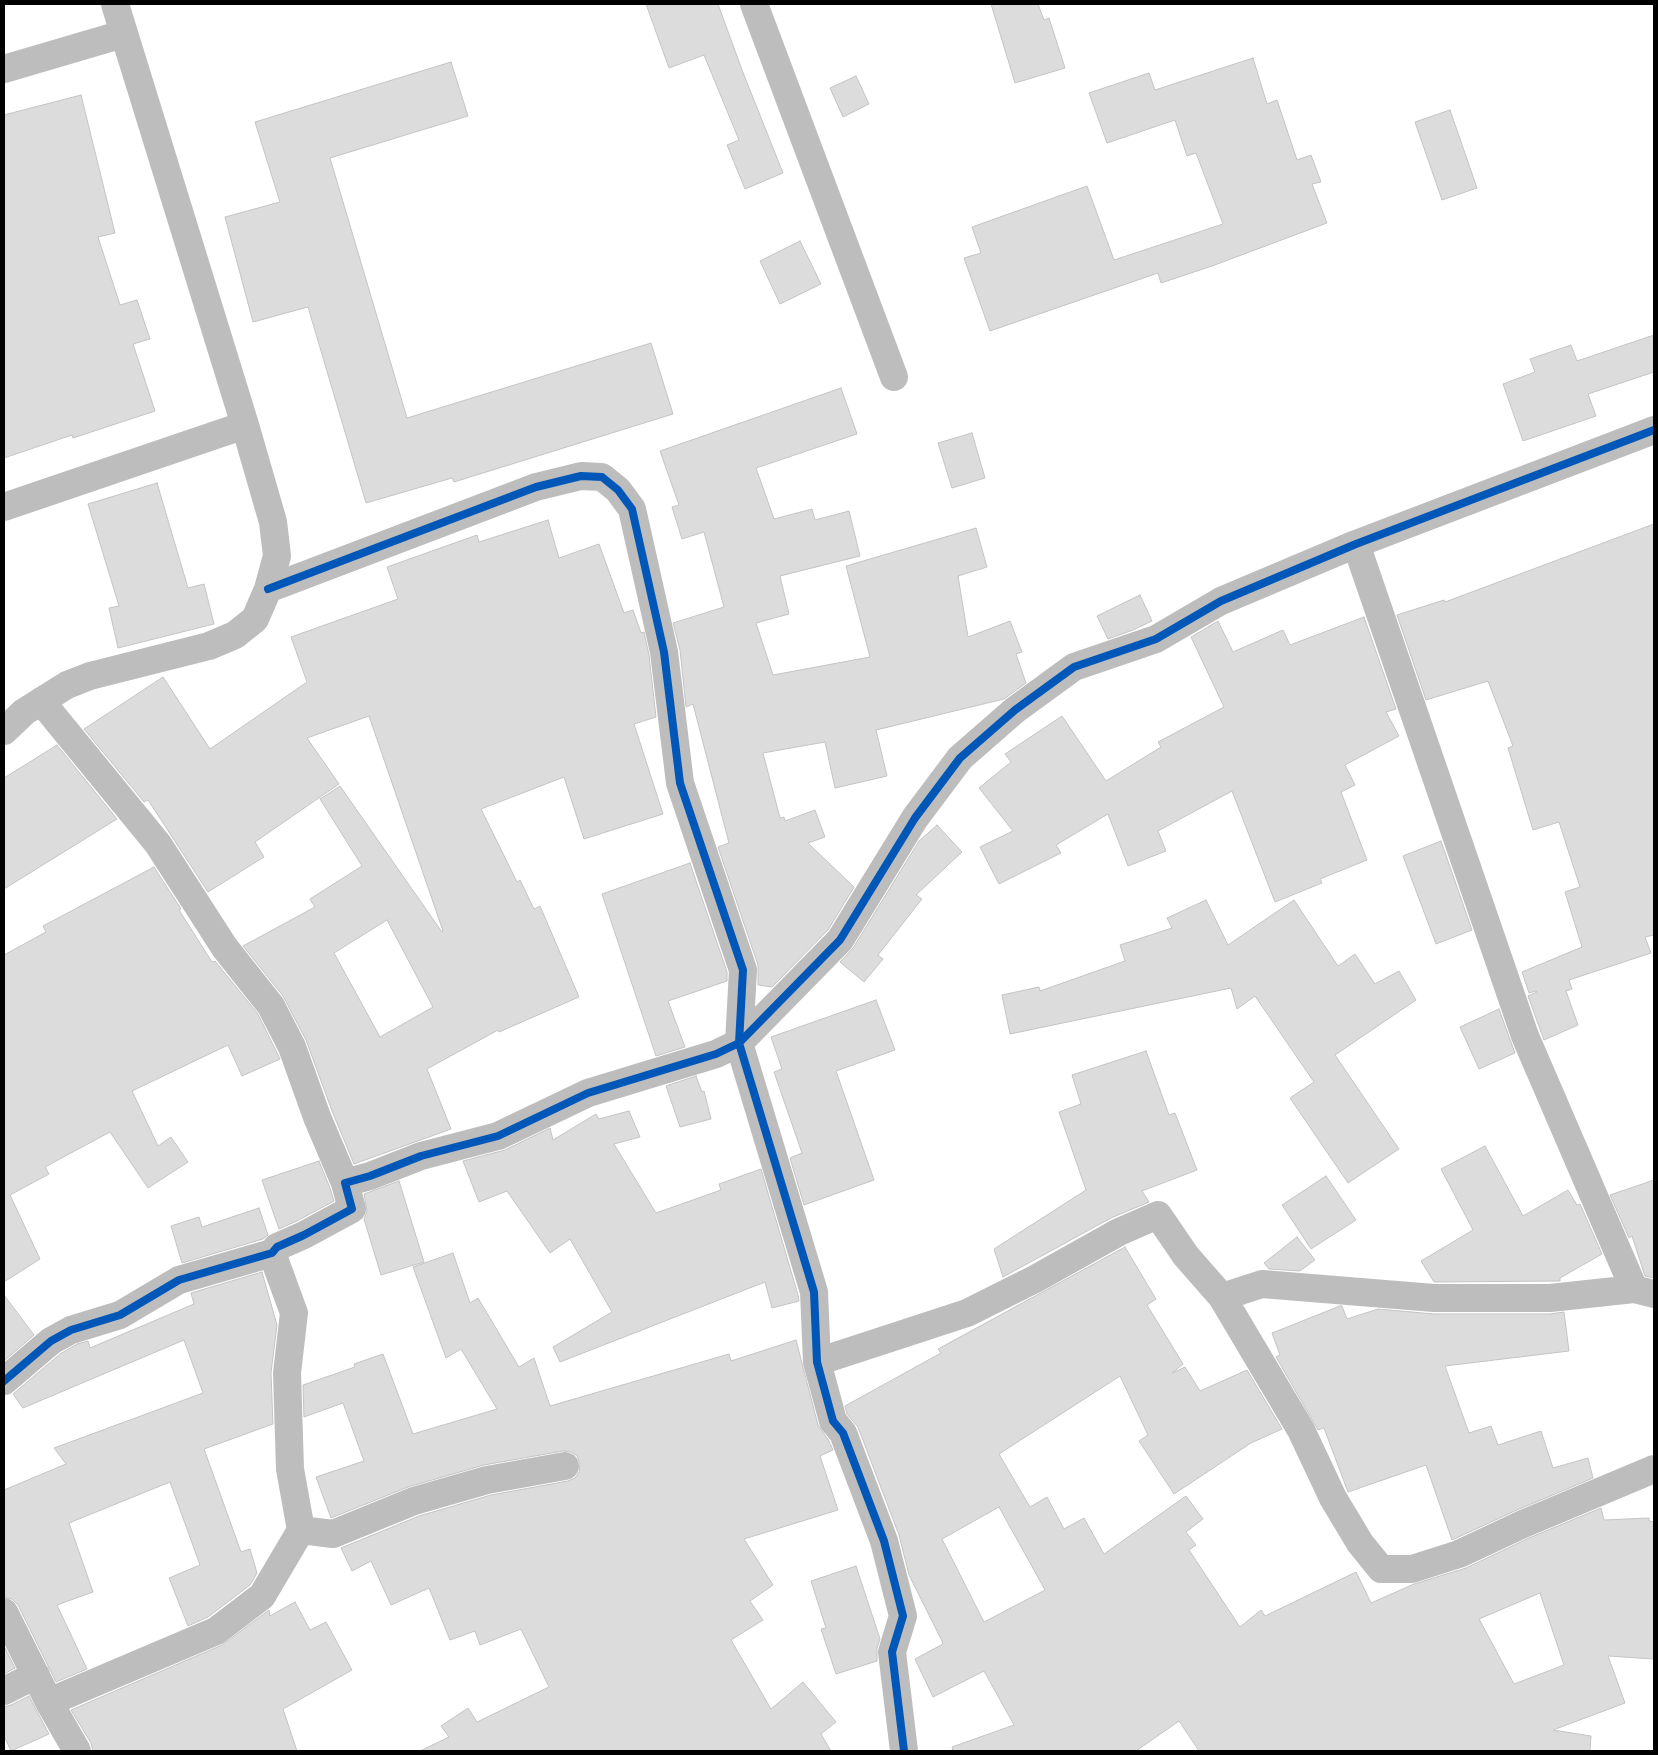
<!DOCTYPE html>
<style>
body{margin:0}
#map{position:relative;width:1658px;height:1755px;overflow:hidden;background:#fff;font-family:"Sofia Sans Condensed",sans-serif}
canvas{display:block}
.frame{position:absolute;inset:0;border:5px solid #000;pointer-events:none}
</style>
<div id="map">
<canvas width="1658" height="1755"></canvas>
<div class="frame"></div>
</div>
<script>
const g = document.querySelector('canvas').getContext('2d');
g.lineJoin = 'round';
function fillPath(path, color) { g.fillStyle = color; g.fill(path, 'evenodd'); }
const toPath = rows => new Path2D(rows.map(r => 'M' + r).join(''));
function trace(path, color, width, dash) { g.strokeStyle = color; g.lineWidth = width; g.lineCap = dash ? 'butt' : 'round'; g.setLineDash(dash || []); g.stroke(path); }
const building = toPath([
 [646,4,718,4,742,70,783,173,745,189,727,145,739,140,704,55,669,68,646,4],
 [991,4,1038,4,1044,20,1049,18,1065,68,1015,83,991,4],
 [1253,58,1267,104,1277,100,1297,160,1311,155,1321,182,1312,184,1327,223,1212,266,1161,283,1158,273,990,331,964,258,981,253,972,227,1087,186,1114,260,1223,224,1196,153,1187,156,1175,120,1107,143,1089,93,1149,73,1155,90,1253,58],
 [451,62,468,116,330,158,407,418,651,343,673,414,454,482,452,478,366,503,308,307,253,322,225,217,280,202,255,122,451,62],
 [856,76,869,104,843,117,830,88,856,76],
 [81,95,115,233,98,237,120,305,137,300,150,339,133,344,155,411,73,438,72,435,4,458,4,115,81,95],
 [1450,110,1477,188,1442,200,1415,122,1450,110],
 [800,241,821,284,780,304,760,261,800,241],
 [1654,335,1654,372,1588,394,1596,416,1523,441,1503,384,1535,372,1530,359,1571,345,1577,361,1654,335],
 [841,388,857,434,756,468,774,519,812,509,815,520,849,511,860,556,780,576,789,614,756,623,773,675,870,657,846,566,976,528,987,567,958,576,968,637,1010,621,1022,652,1016,654,1026,683,1004,699,876,730,887,776,835,788,825,742,763,753,780,818,784,817,785,821,815,810,825,837,808,843,854,887,828,930,772,987,758,985,758,965,718,847,729,843,693,704,686,707,680,650,673,623,724,607,704,532,682,539,672,507,679,505,660,451,841,388],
 [972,433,985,478,952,488,938,443,972,433],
 [157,483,188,588,204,584,214,624,118,648,109,608,119,606,88,504,157,483],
 [548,520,559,558,599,544,624,613,633,610,641,633,644,632,649,655,656,717,634,724,663,814,584,839,564,777,481,809,517,882,520,880,534,909,540,906,579,997,499,1032,498,1030,427,1069,451,1129,354,1164,332,1111,306,1040,283,996,243,946,315,907,310,899,362,866,320,799,340,786,442,932,443,931,369,716,307,738,339,784,255,842,264,857,208,892,148,800,144,802,84,729,163,677,210,749,307,682,291,637,398,599,387,567,477,535,479,542,548,520],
 [387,920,433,1007,380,1037,334,953,387,920],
 [1654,524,1654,935,1645,937,1651,953,1569,980,1572,989,1566,991,1578,1025,1544,1040,1528,996,1537,992,1536,991,1529,993,1522,972,1582,947,1565,892,1580,887,1559,822,1533,830,1508,748,1513,746,1488,681,1426,700,1397,615,1444,600,1445,602,1654,524],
 [1140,595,1152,621,1133,630,1108,639,1097,616,1140,595],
 [1364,617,1396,709,1386,712,1399,736,1345,765,1355,785,1341,792,1367,860,1320,879,1322,883,1275,902,1232,791,1158,831,1166,851,1128,866,1108,814,1056,845,1061,853,999,884,980,847,1013,831,979,788,1011,762,1005,754,1062,716,1106,781,1161,747,1158,742,1224,707,1191,637,1218,621,1233,652,1283,630,1290,645,1364,617],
 [57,745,117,819,4,889,4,778,57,745],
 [937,825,962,852,916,895,922,899,878,955,883,959,864,982,840,962,853,948,919,841,937,825],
 [1441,841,1472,930,1436,944,1403,856,1441,841],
 [690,863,727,972,727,981,668,1001,685,1047,656,1056,602,894,690,863],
 [154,867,181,909,179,910,212,962,215,961,258,1014,280,1059,242,1076,228,1045,132,1091,158,1146,171,1137,188,1162,148,1188,110,1132,45,1167,49,1174,10,1195,40,1259,4,1282,4,955,46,932,43,926,154,867],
 [1206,900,1228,945,1294,900,1338,966,1355,954,1375,984,1399,971,1416,1000,1335,1055,1399,1149,1348,1183,1290,1098,1314,1082,1255,996,1237,1009,1231,988,1010,1034,1002,995,1039,987,1040,991,1125,961,1120,945,1172,928,1167,918,1206,900],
 [876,1000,895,1050,836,1071,874,1180,804,1205,790,1158,802,1153,774,1072,782,1069,771,1037,876,1000],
 [1499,1009,1515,1053,1479,1069,1460,1027,1499,1009],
 [1146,1051,1169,1115,1175,1113,1197,1170,1142,1191,1149,1202,1111,1218,1003,1277,994,1249,1086,1190,1059,1112,1081,1104,1072,1075,1146,1051],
 [696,1076,702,1092,704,1091,711,1119,680,1127,666,1086,696,1076],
 [629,1111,640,1137,614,1144,656,1213,721,1190,719,1184,761,1169,798,1295,799,1301,772,1308,765,1282,560,1362,553,1347,612,1312,570,1239,550,1253,507,1191,479,1202,463,1161,505,1150,550,1128,553,1140,596,1114,599,1119,629,1111],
 [1485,1146,1523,1216,1568,1190,1577,1205,1580,1204,1602,1254,1560,1278,1560,1281,1434,1282,1421,1261,1473,1230,1441,1169,1485,1146],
 [319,1161,330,1188,334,1201,297,1221,279,1229,262,1180,319,1161],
 [1326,1176,1356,1220,1311,1249,1282,1205,1326,1176],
 [1654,1180,1654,1278,1645,1276,1632,1236,1629,1238,1610,1195,1654,1180],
 [399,1181,424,1262,381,1275,364,1219,367,1211,364,1194,399,1181],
 [259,1208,268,1235,263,1239,182,1263,171,1226,199,1217,202,1227,259,1208],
 [1297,1237,1315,1260,1300,1271,1269,1269,1264,1263,1297,1237],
 [1125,1247,1156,1299,1147,1305,1183,1364,1172,1373,1185,1367,1200,1391,1247,1370,1282,1429,1251,1443,1174,1494,1139,1441,1148,1435,1120,1376,999,1454,1030,1507,1047,1497,1064,1529,1084,1518,1104,1554,1186,1496,1203,1519,1186,1532,1196,1545,1189,1550,1240,1627,1261,1610,1265,1616,1356,1572,1371,1603,1414,1584,1466,1568,1529,1538,1601,1508,1604,1520,1649,1518,1649,1521,1654,1522,1654,1659,1608,1656,1625,1703,1553,1730,1591,1736,1590,1751,1199,1751,1179,1721,1136,1751,953,1751,952,1747,1014,1725,984,1671,933,1697,915,1659,943,1644,942,1641,909,1575,899,1535,858,1427,847,1414,845,1406,941,1353,938,1349,1125,1247],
 [999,1507,1045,1590,984,1622,942,1539,999,1507],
 [1540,1593,1564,1665,1514,1684,1479,1619,1540,1593],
 [453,1253,470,1303,478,1298,519,1367,534,1358,550,1406,729,1354,731,1361,796,1340,818,1425,829,1441,833,1450,820,1456,838,1510,744,1539,773,1585,750,1601,763,1620,731,1640,771,1709,803,1682,836,1722,821,1734,831,1751,420,1751,449,1737,441,1726,468,1708,477,1722,549,1687,521,1629,480,1645,475,1631,450,1640,429,1588,391,1605,371,1561,352,1571,341,1548,419,1516,491,1495,568,1481,575,1478,579,1472,580,1464,577,1456,571,1452,563,1451,484,1465,408,1487,331,1518,316,1477,364,1461,343,1403,304,1417,303,1385,355,1367,354,1364,383,1354,413,1434,497,1409,461,1349,446,1358,413,1267,453,1253],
 [262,1272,277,1325,271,1373,273,1424,204,1449,241,1552,250,1549,257,1573,250,1585,208,1617,188,1626,169,1578,200,1565,170,1482,69,1523,93,1592,57,1605,87,1669,56,1682,18,1605,12,1599,4,1597,4,1490,66,1464,54,1448,203,1393,184,1340,23,1408,13,1394,60,1354,77,1344,88,1341,90,1348,194,1304,191,1293,262,1272],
 [4,1295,34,1335,4,1361,4,1295],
 [1340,1306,1342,1306,1347,1319,1378,1309,1434,1314,1550,1314,1564,1312,1569,1351,1445,1366,1469,1433,1491,1426,1498,1445,1541,1431,1553,1468,1588,1458,1593,1478,1517,1510,1452,1540,1426,1465,1348,1492,1324,1428,1318,1430,1276,1357,1280,1355,1272,1333,1340,1306],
 [856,1566,880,1639,877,1648,877,1661,836,1674,821,1629,826,1628,811,1581,856,1566],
 [295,1602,310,1630,326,1622,352,1670,283,1709,297,1751,93,1751,91,1743,71,1710,222,1645,269,1610,270,1616,295,1602],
 [4,1646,15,1668,4,1674,4,1646],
 [29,1696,49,1734,11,1751,4,1736,4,1707,11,1705,29,1696]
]);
const minor = toPath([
 [754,4,894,377],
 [4,69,123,34],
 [4,507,245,425],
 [1356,544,1525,1036,1634,1289],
 [268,589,536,487,581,476,602,477,618,490,632,509,664,652,680,783,743,970,739,1043,814,1292,817,1362,833,1421,843,1433,884,1541,903,1616,892,1652,904,1751],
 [41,701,158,844,225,948,271,1006,292,1047,317,1117,345,1183],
 [4,731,24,712,67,685,90,676,209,646,235,635,255,619,268,589,277,556,273,522,245,425,115,4],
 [1222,1297,1262,1284,1434,1298,1550,1298,1634,1289,1654,1294],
 [817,1362,967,1313,1035,1279,1119,1232,1158,1215,1186,1256,1222,1297,1301,1430,1333,1498,1360,1543,1381,1569,1412,1569,1459,1554,1523,1524,1654,1469],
 [4,1381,51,1341,71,1330,120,1315,179,1280,272,1253,277,1247,304,1235,352,1209,345,1183,370,1176,421,1156,498,1136,588,1093,716,1054,739,1043,840,940,915,818,960,758,1015,710,1074,667,1156,639,1221,601,1356,544,1654,430],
 [301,1530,333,1534,414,1501,487,1480,565,1466],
 [4,1612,49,1702,77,1751],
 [4,1691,36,1675],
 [49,1702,216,1631,262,1596,301,1530,290,1469,287,1373,294,1313,272,1253]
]);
const cycleway = toPath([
 [268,589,536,487,581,476,602,477,618,490,632,509,664,652,680,783,743,970,739,1043,814,1292,817,1362,833,1421,843,1433,884,1541,903,1616,892,1652,904,1751],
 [4,1381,51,1341,71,1330,120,1315,179,1280,272,1253,277,1247,304,1235,352,1209,345,1183,370,1176,421,1156,498,1136,588,1093,716,1054,739,1043,840,940,915,818,960,758,1015,710,1074,667,1156,639,1221,601,1356,544,1654,430]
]);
fillPath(building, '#dcdcdc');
trace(building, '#c4c4c4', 1);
trace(minor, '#bdbdbd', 28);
trace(cycleway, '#0057b8', 8);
</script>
